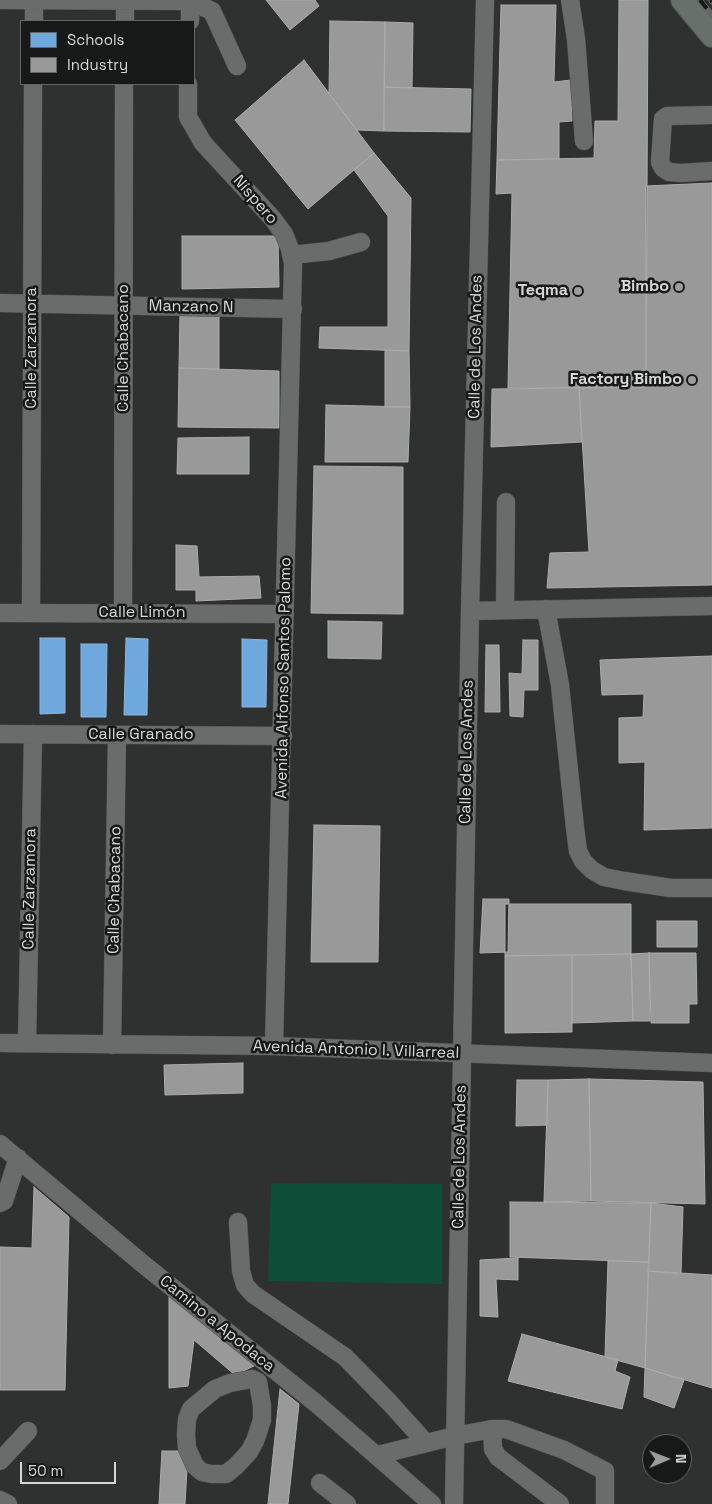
<!DOCTYPE html>
<meta charset="utf-8">
<style>
body{margin:0}
#map{position:relative;width:712px;height:1504px;overflow:hidden;background:#2f3130;font-family:"Space Grotesk",sans-serif}
canvas{display:block}
.legend{position:absolute;left:20px;top:20px;width:175px;height:65px;box-sizing:border-box;background:#171918;border:1px solid #636564;margin:0;padding:6px 9px;list-style:none;font-size:15px;color:#d5d8d6}
.legend li{display:flex;align-items:center;gap:10px;height:25px}
.legend b{width:25px;border:1px solid #636564}
.north{position:absolute;left:642px;top:1434px;width:50px;height:50px;box-sizing:border-box;background:#171918;border:1px solid #636564;border-radius:50%;rotate:89deg;font-size:14px;font-weight:700;line-height:20px;text-align:center;color:#d5d8d6}
.north::after{content:'';display:block;margin:auto;width:18px;height:22px;background:#9b9e9c;clip-path:polygon(50% 0,100% 100%,50% 72%,0 100%)}
.scale{position:absolute;left:20px;top:1462px;width:96px;height:22px;box-sizing:border-box;border:2px solid #d5d8d6;border-top:0;padding-left:6px;font-size:15px;line-height:18px;white-space:nowrap;color:#d5d8d6;-webkit-text-stroke:4px #171918;paint-order:stroke}
</style>
<div id="map">
<canvas width="712" height="1504"></canvas>
<ul class="legend">
<li><b style="height:14px;background:#6fa8dc"></b>Schools</li>
<li><b style="height:14px;background:#999"></b>Industry</li>
</ul>
<div class="north">N</div>
<div class="scale">50 m</div>
</div>
<script>
const g = document.querySelector('canvas').getContext('2d');
g.lineJoin = 'round';
function fillPath(path, color) { g.fillStyle = color; g.fill(path, 'evenodd'); }
const toPath = rows => new Path2D(rows.map(r => 'M' + r).join(''));
function trace(path, color, width, dash) { g.strokeStyle = color; g.lineWidth = width; g.lineCap = dash ? 'butt' : 'round'; g.setLineDash(dash || []); g.stroke(path); }
function label(font, color, halo, rows, align = 'center') {
  g.font = font + ' "Space Grotesk",sans-serif'; g.lineWidth = 5; g.setLineDash([]); g.textBaseline = 'middle'; g.strokeStyle = halo; g.fillStyle = color; for (const [text, x, y, turn = 0] of rows) {
    g.save(); g.translate(x, y); g.rotate((+turn || 0) * Math.PI / 180); g.textAlign = isNaN(turn) ? turn : align; if (halo) g.strokeText(text, 0, 0); g.fillText(text, 0, 0); g.restore();
  }
}
const green = toPath([
 [271,1183,442,1184,442,1284,268,1281]
]);
const schools = toPath([
 [40,638,65,638,65,713,40,714,40,638],
 [126,638,148,639,147,715,124,715,126,638],
 [242,639,267,640,266,707,242,707,242,639],
 [81,644,107,644,106,717,81,717,81,644]
]);
const industry = toPath([
 [266,0,315,0,319,6,290,30,266,0],
 [619,0,648,0,646,387,508,388,512,193,496,194,497,160,594,158,595,121,618,121,619,0],
 [501,5,556,5,554,82,571,80,572,121,559,122,559,159,497,160,501,5],
 [330,21,385,22,384,131,357,130,329,94,330,21],
 [385,22,413,23,412,88,384,87,385,22],
 [304,60,374,153,308,209,235,120,304,60],
 [384,87,471,89,470,132,384,131,384,87],
 [374,153,411,198,409,351,319,348,320,327,388,327,388,216,354,170,374,153],
 [712,183,712,585,547,588,550,553,589,552,579,388,646,387,646,186,712,183],
 [182,236,278,236,279,287,182,289,182,236],
 [180,314,219,315,219,369,179,368,180,314],
 [385,350,409,351,410,407,385,407,385,350],
 [179,368,279,371,279,428,178,427,179,368],
 [579,388,582,442,491,447,492,389,579,388],
 [326,405,410,407,408,462,325,462,326,405],
 [249,437,249,474,177,474,178,438,249,437],
 [314,466,403,467,403,614,311,613,314,466],
 [176,545,197,546,199,577,259,576,261,598,196,601,196,590,176,590,176,545],
 [328,621,382,622,381,659,328,658,328,621],
 [523,640,538,640,538,690,524,690,523,717,510,716,509,673,522,674,523,640],
 [486,645,499,645,500,712,485,712,486,645],
 [712,656,712,828,644,830,645,762,619,763,619,718,643,717,644,694,602,695,600,660,712,656],
 [314,825,380,826,378,962,311,962,314,825],
 [483,899,509,899,508,952,480,953,483,899],
 [505,904,631,904,631,954,505,956,505,904],
 [657,921,697,921,697,947,657,947,657,921],
 [649,953,650,1021,633,1021,631,954,649,953],
 [649,953,696,953,697,1004,689,1004,689,1023,651,1023,649,953],
 [631,954,633,1021,572,1023,572,955,631,954],
 [572,955,572,1032,505,1033,505,956,572,955],
 [243,1063,243,1093,165,1095,164,1065,243,1063],
 [589,1079,703,1082,705,1204,591,1201,589,1079],
 [589,1079,591,1201,544,1202,548,1080,589,1079],
 [517,1080,548,1080,547,1125,516,1126,517,1080],
 [34,1187,69,1217,65,1390,0,1390,0,1247,32,1248,34,1187],
 [510,1202,651,1203,649,1262,510,1257,510,1202],
 [651,1203,683,1207,681,1274,648,1271,651,1203],
 [518,1258,518,1280,496,1279,498,1317,480,1316,480,1260,518,1258],
 [608,1261,649,1262,645,1368,605,1357,608,1261],
 [648,1271,712,1275,712,1388,645,1368,648,1271],
 [169,1297,258,1364,235,1375,194,1340,188,1386,169,1388,169,1297],
 [522,1334,618,1360,615,1371,630,1377,622,1409,508,1381,522,1334],
 [645,1368,684,1380,674,1408,644,1397,645,1368],
 [280,1389,299,1404,288,1504,268,1504,280,1389],
 [162,1451,188,1451,185,1504,159,1504,162,1451]
]);
const minor = toPath([
 [0,0,190,1,212,11,237,66],
 [570,0,576,39,584,141],
 [34,21,34,0],
 [125,21,125,1],
 [190,21,190,0],
 [188,84,188,117,195,129,203,143,273,219,284,234,290,249,293,264,274,1046],
 [712,115,667,116,663,119,660,162,663,168,669,172,681,173,712,171],
 [291,255,329,251,361,242],
 [0,303,293,309],
 [546,609,560,685,575,828,578,851,583,861,592,870,604,877,624,881,671,888,712,888],
 [505,610,506,502],
 [470,611,712,606],
 [0,613,285,614],
 [31,613,33,84],
 [123,613,124,84],
 [0,734,283,736],
 [0,1043,274,1046,712,1063],
 [27,1043,33,734],
 [112,1045,117,735],
 [0,1144,143,1264,317,1404,432,1504],
 [0,1203,4,1201,18,1158],
 [238,1222,241,1271,245,1285,253,1294,345,1357,389,1402,426,1443],
 [252,1379,258,1382,262,1406,262,1420,255,1441,249,1452,236,1466,226,1474,211,1474,202,1472,195,1466,187,1448,186,1435,187,1419,191,1409,215,1389,230,1383,252,1379],
 [492,1429,493,1449,498,1457,560,1504],
 [378,1455,455,1436,492,1429,506,1429,564,1450,605,1471,605,1504],
 [0,1461,28,1431],
 [320,1483,347,1504],
 [0,1500,8,1504],
 [454,1504,470,611,485,0]
]);
const major = toPath([
 [682,0,712,36]
]);
const rail = toPath([
 [700,0,712,15],
 [711,0,712,2]
]);
const markers = [
 [679,287,5,"#9b9e9c"],
 [578,291,5,"#9b9e9c"],
 [692,380,5,"#9b9e9c"]
];
const streetNames = [
 ["Níspero",255,200,49],
 ["Manzano N",191,307,1],
 ["Calle de Los Andes",476,347,-89],
 ["Calle Zarzamora",32,348,-90],
 ["Calle Chabacano",124,348,-90],
 ["Calle Limón",142,613],
 ["Avenida Alfonso Santos Palomo",284,678,-89],
 ["Calle Granado",141,735],
 ["Calle de Los Andes",467,752,-89],
 ["Calle Zarzamora",30,889,-89],
 ["Calle Chabacano",115,890,-89],
 ["Avenida Antonio I. Villarreal",356,1050,2],
 ["Calle de Los Andes",460,1157,-89],
 ["Camino a Apodaca",217,1324,39]
];
const poiNames = [
 ["Bimbo",669,287],
 ["Teqma",568,291],
 ["Factory Bimbo",682,380]
];
fillPath(green, '#0e4e38');
fillPath(schools, '#6fa8dc');
trace(schools, '#8eb6da', 1);
fillPath(industry, '#999');
trace(industry, '#abacab', 1);
trace(minor, '#4d4f4e', 19);
trace(major, '#4d4f4e', 24);
trace(minor, '#6a6b6b', 18);
trace(major, '#68706c', 22);
trace(rail, '#656766', 5.5);
trace(rail, '#171918', 4, [11]);
for (const [x, y, r, color] of markers) { const dot = new Path2D(); dot.arc(x, y, r, 0, 2 * Math.PI); g.fillStyle = color; g.fill(dot); trace(dot, '#171918', 2); }
label('16px', '#d5d8d6', '#171918', streetNames);
label('bold 16px', '#d5d8d6', '#171918', poiNames, 'right');
</script>
